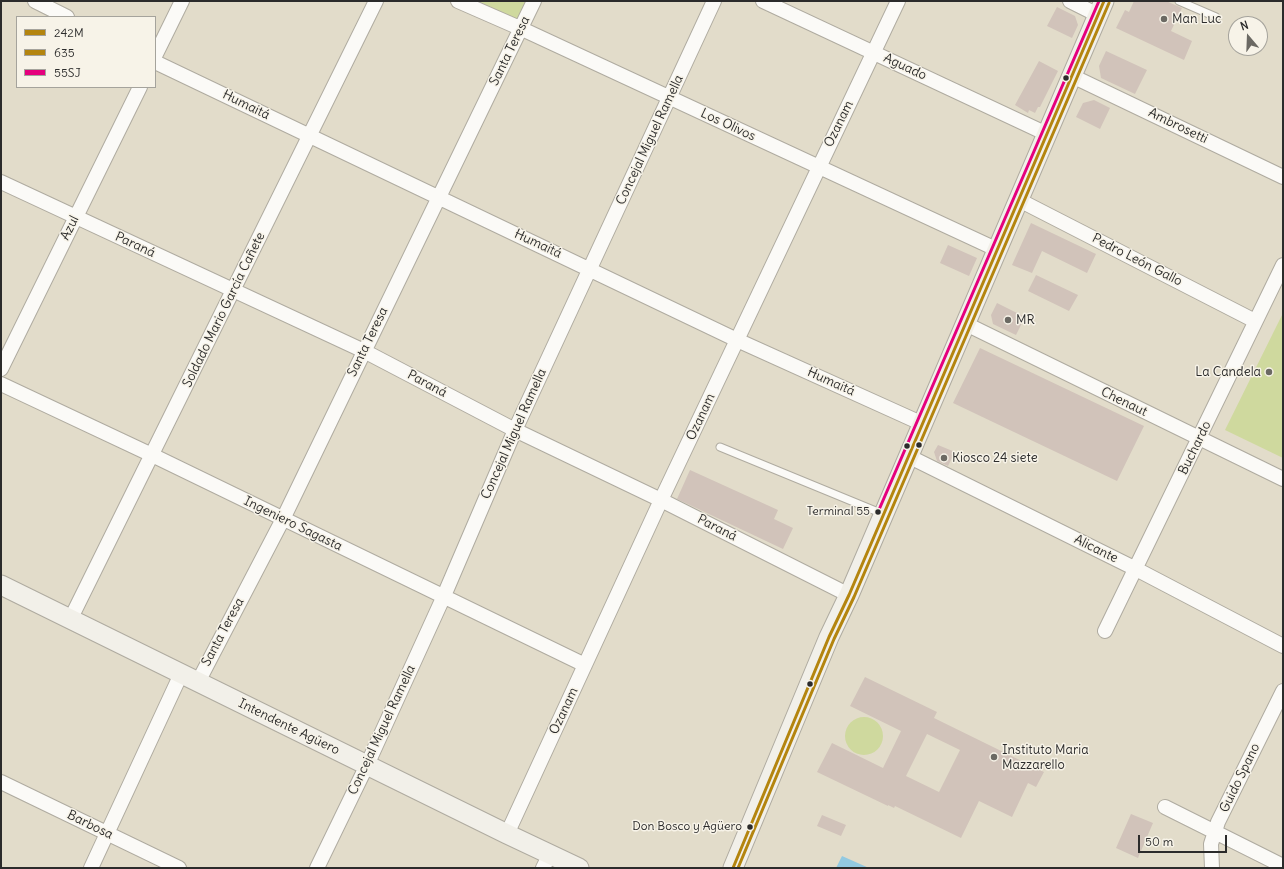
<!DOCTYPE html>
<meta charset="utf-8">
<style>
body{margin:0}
#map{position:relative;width:1284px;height:869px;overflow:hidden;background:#e2dcca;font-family:Delius,sans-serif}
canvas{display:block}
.frame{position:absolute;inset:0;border:2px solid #2b2b2b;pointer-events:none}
.legend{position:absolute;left:16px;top:16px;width:140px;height:72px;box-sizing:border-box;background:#f7f3e8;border:1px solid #a5a39c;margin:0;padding:5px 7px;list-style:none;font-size:12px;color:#2b2b2b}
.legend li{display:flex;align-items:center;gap:8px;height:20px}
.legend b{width:20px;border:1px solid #a5a39c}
.north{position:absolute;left:1228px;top:16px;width:40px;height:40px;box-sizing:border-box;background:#f7f3e8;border:1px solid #a5a39c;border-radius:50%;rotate:341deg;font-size:11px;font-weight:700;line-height:16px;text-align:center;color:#2b2b2b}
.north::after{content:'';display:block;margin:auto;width:14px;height:18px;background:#6b6963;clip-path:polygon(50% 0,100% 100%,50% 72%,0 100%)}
.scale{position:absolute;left:1138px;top:835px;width:89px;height:18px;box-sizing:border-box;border:2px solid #2b2b2b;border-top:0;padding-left:5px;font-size:12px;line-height:14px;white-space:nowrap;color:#2b2b2b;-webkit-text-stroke:3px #f7f3e8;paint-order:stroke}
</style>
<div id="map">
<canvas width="1284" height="869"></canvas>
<div class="frame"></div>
<ul class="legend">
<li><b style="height:5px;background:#b4850f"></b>242M</li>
<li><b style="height:5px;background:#b4850f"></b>635</li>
<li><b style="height:5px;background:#e5007d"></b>55SJ</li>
</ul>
<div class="north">N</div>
<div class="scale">50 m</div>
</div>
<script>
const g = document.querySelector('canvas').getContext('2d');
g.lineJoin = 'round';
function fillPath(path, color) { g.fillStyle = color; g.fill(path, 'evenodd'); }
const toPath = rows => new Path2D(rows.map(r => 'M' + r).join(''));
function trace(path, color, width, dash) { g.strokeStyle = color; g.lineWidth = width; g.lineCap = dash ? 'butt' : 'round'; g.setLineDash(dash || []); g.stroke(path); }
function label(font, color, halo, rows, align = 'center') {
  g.font = font + ' Delius,sans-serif'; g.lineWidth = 3; g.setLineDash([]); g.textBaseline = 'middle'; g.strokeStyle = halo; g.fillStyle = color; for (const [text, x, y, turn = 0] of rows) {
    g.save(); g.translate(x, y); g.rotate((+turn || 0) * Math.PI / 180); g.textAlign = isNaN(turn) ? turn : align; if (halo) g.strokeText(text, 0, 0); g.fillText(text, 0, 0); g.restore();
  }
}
const green = toPath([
 [458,1,534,1,522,29],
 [1283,313,1283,458,1225,430],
 '845 736a19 19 0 1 1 38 0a19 19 0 1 1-38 0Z'
]);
const water = toPath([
 [842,856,869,868,836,868]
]);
const building = toPath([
 [1134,1,1166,1,1182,8,1171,31,1192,41,1184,60,1116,28,1125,10,1129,12],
 [1057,7,1075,16,1078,25,1072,38,1047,26],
 [1106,51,1147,70,1135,94,1101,78,1099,66],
 [1039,61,1058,71,1040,107,1038,107,1035,113,1029,110,1028,113,1015,105],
 [1094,100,1110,108,1100,129,1076,117,1083,103],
 [1031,223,1096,254,1087,273,1042,251,1032,273,1012,265],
 [948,245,977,258,969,276,940,263],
 [1036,275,1078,295,1069,311,1028,291],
 [997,303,1025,317,1016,335,993,324,991,315],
 [980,348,1144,426,1117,481,953,403],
 [938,445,955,452,948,466,937,461,934,452],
 [690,470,778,510,774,519,793,528,783,549,677,499],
 [865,677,937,712,934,718,1044,772,1036,787,1028,783,1012,817,979,801,961,838,895,806,894,808,888,805,888,806,817,772,832,743,883,768,901,731,850,706],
 [927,734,960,750,939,792,906,776],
 [1131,814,1153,823,1138,858,1116,848],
 [822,815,846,825,841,836,817,826]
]);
const lane = toPath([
 [1179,1,1216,17],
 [720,447,883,514]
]);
const street = toPath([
 [35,1,67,17],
 [458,1,522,29,998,250],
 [763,1,1047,134],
 [1070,1,1098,15],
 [155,56,182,1],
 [155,62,737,340,923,424],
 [1072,76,1283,177],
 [1,182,364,351,515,430,661,500,849,595],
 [1019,200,1255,321],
 [966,324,1283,479],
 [1,369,140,87],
 [1,384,152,455,585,665],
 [908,456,1136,569,1283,646],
 [71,618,376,1],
 [1105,631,1283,265],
 [198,682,283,519,534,1],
 [1,782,179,868],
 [1165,807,1283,866],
 [507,834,661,500,898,1],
 [91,868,181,674],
 [317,868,367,765,443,598,515,430,714,1],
 [543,868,550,854],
 [1212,868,1211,844,1218,822,1283,691]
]);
const secondary = toPath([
 [1,585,507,834,579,868],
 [733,868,829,637,849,595,1104,1]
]);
const bus1 = toPath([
 [733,868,829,637,849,595,1104,1]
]);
const bus2 = toPath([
 [738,868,834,639,854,597,1109,3]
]);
const bus3 = toPath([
 [878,512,1099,1]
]);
const markers = [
 [1164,19,4,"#6b6963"],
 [1066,78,3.5,"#2b2b2b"],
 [1008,320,4,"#6b6963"],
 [1269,372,4,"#6b6963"],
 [919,445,3.5,"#2b2b2b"],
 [907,446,3.5,"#2b2b2b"],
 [944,458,4,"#6b6963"],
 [878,512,3.5,"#2b2b2b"],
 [810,684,3.5,"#2b2b2b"],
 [994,757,4,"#6b6963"],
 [750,827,3.5,"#2b2b2b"]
];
const busNames = [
 ["Terminal 55",870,512],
 ["Don Bosco y Agüero",742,827]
];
const poiNames = [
 ["Man Luc",1172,19],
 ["MR",1016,320],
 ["La Candela",1261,372,"right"],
 ["Kiosco 24 siete",952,458],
 ["Instituto Maria",1002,750],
 ["Mazzarello",1002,765]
];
const streetNames = [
 ["Santa Teresa",510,51,-64],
 ["Aguado",905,67,25],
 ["Humaitá",246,105,26],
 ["Ozanam",839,124,-64],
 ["Los Olivos",728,125,25],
 ["Ambrosetti",1178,126,26],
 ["Concejal Miguel Ramella",650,140,-65],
 ["Azul",70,228,-64],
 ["Humaitá",538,244,25],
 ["Paraná",135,245,25],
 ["Pedro León Gallo",1137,260,27],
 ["Soldado Mario García Cañete",224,310,-64],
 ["Santa Teresa",368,342,-64],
 ["Humaitá",831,382,24],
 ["Paraná",427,384,28],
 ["Chenaut",1124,402,26],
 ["Ozanam",701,417,-65],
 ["Concejal Miguel Ramella",514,434,-66],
 ["Buchardo",1195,448,-64],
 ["Ingeniero Sagasta",293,524,26],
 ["Paraná",717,528,27],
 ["Alicante",1096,549,26],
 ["Santa Teresa",223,632,-62],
 ["Ozanam",564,711,-65],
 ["Intendente Agüero",289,727,26],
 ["Concejal Miguel Ramella",382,730,-65],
 ["Guido Spano",1240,778,-64],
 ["Barbosa",90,825,26]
];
fillPath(green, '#cfd99e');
fillPath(water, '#92c9e1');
fillPath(building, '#d1c3ba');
trace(lane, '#afaba0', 9);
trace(street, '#afaba0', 16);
trace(secondary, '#afaba0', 21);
trace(lane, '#fbfaf7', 7);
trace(street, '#fbfaf7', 14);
trace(secondary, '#f2f0e9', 19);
trace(bus1, '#b4850f', 3);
trace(bus2, '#b4850f', 3);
trace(bus3, '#e5007d', 3);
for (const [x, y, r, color] of markers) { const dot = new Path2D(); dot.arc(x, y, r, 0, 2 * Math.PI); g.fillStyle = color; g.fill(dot); trace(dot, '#f7f3e8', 1.5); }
label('12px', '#2b2b2b', '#f7f3e8', busNames, 'right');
label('13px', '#2b2b2b', '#f7f3e8', poiNames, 'left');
label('13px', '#2b2b2b', '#f7f3e8', streetNames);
</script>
